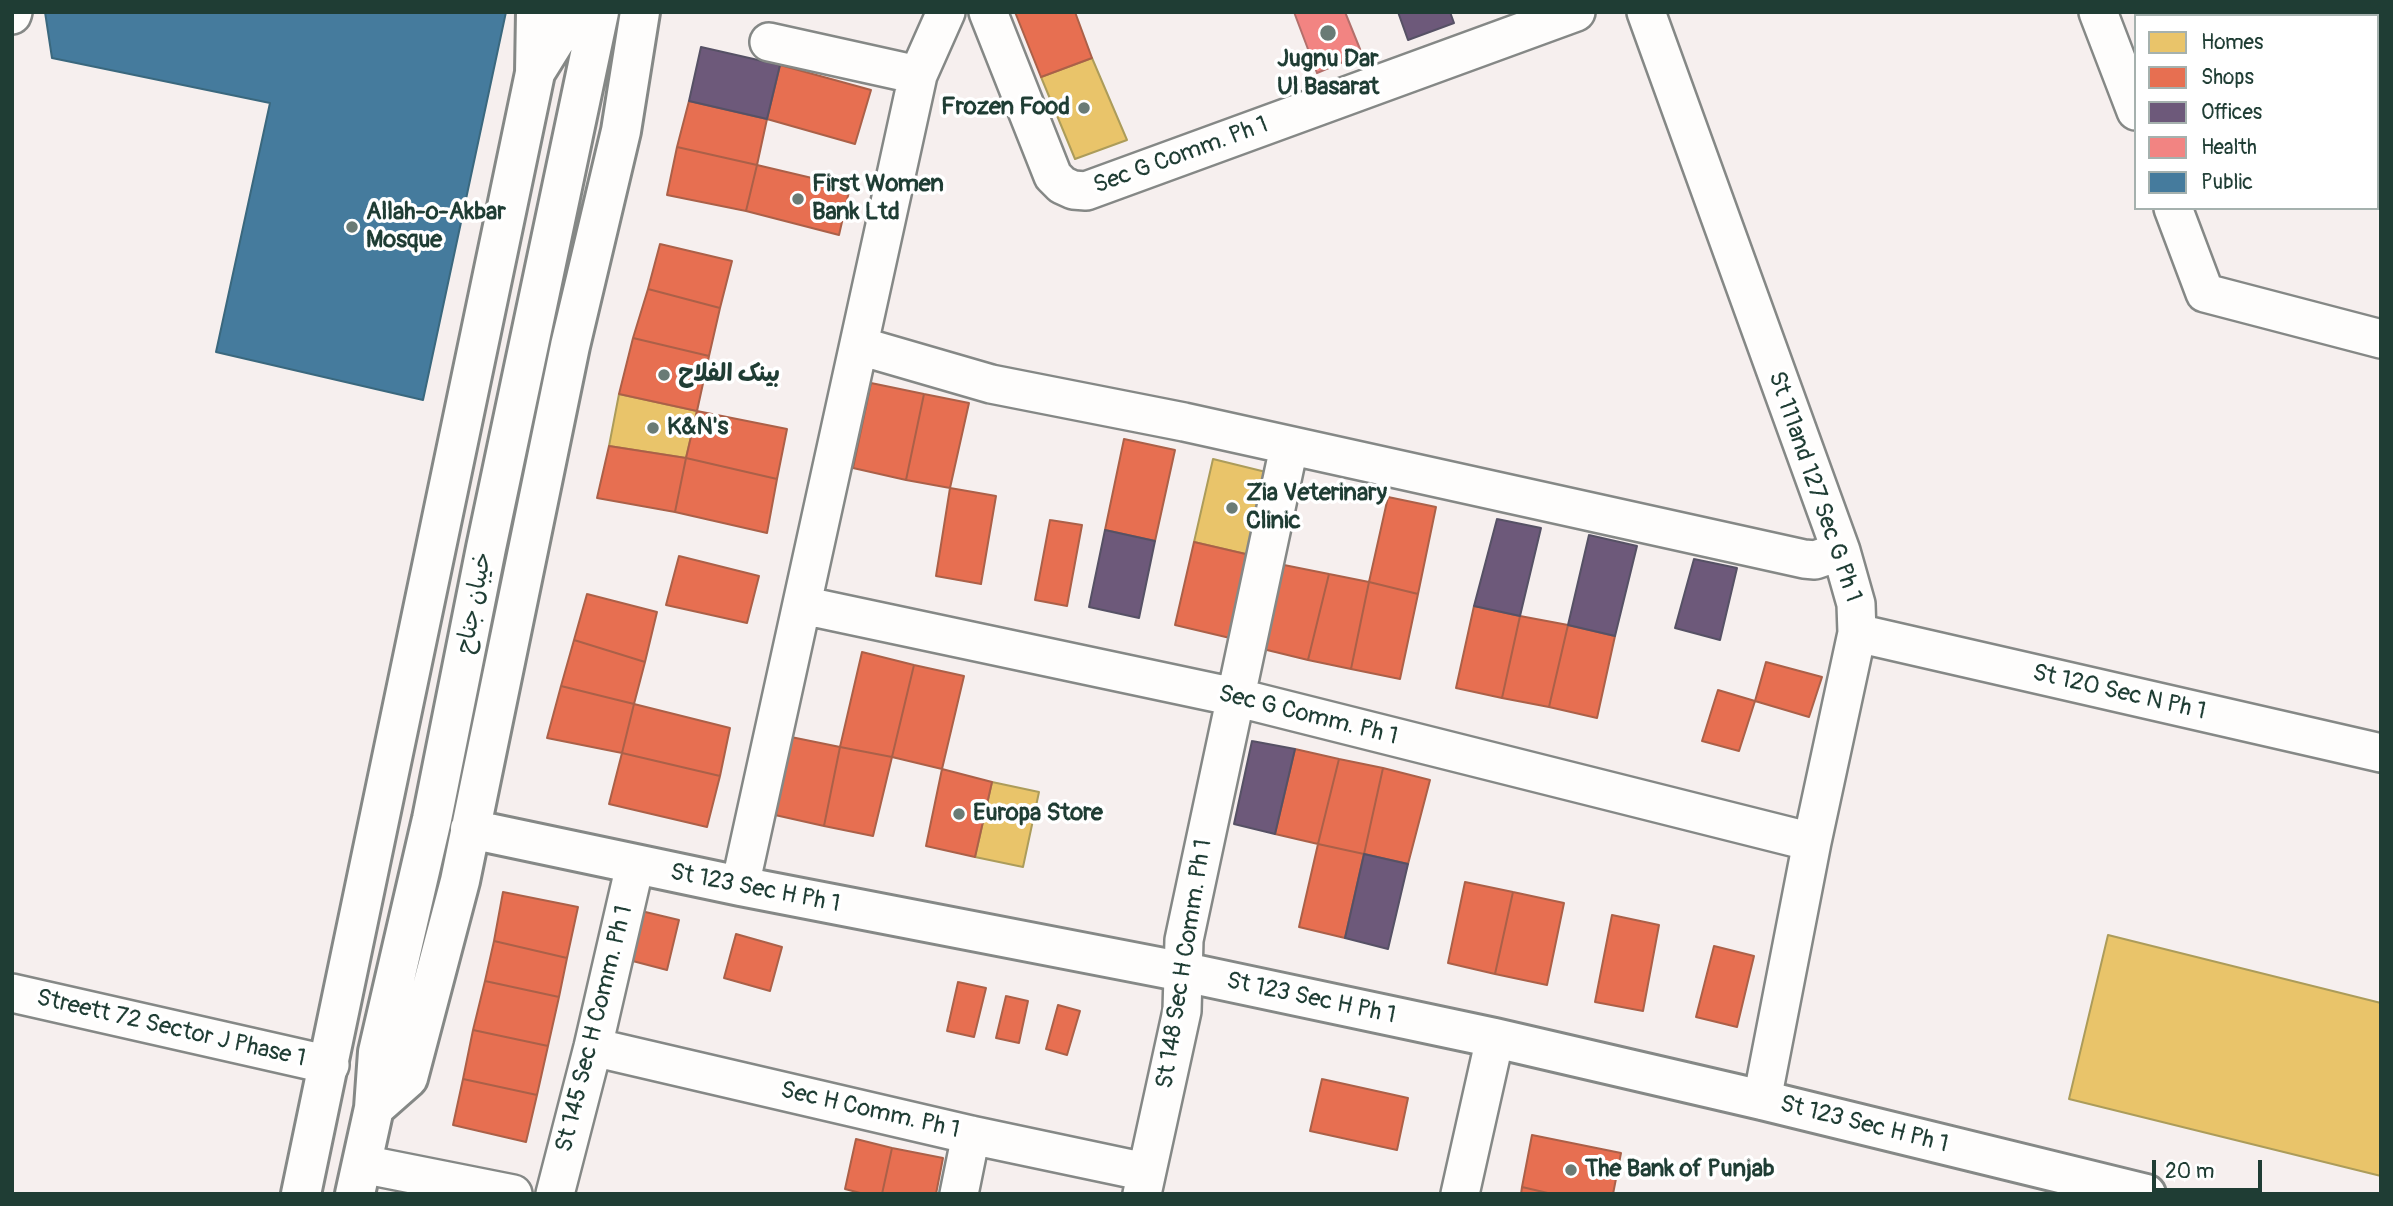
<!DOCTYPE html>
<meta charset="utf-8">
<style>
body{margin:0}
#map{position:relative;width:2393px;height:1206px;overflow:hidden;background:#f6efee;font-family:Pangolin,sans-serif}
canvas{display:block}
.frame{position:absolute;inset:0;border:14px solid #1f3d34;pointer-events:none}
.legend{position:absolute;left:2134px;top:14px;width:245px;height:196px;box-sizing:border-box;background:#fff;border:2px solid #a5b1ae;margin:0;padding:9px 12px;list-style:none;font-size:21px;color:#1f3d34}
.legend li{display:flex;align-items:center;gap:14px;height:35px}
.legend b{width:35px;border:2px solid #a5b1ae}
.scale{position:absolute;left:2152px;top:1160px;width:110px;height:32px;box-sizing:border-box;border:4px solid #1f3d34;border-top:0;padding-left:9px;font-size:21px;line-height:24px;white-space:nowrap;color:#1f3d34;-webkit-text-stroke:5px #fff;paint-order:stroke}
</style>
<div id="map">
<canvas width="2393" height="1206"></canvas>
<div class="frame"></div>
<ul class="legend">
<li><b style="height:19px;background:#e9c46a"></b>Homes</li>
<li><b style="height:19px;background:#e76f51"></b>Shops</li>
<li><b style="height:19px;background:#6d597a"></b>Offices</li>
<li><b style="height:19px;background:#f28482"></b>Health</li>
<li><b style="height:19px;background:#457b9d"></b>Public</li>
</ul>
<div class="scale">20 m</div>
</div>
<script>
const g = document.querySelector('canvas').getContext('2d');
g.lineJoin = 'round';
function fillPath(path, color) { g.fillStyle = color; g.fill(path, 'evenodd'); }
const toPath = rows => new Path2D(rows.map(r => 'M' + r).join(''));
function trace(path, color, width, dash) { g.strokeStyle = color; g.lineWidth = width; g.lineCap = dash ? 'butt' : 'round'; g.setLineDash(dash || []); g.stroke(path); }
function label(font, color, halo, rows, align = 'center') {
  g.font = font + ' Pangolin,"Playpen Sans Arabic",sans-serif'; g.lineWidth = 7; g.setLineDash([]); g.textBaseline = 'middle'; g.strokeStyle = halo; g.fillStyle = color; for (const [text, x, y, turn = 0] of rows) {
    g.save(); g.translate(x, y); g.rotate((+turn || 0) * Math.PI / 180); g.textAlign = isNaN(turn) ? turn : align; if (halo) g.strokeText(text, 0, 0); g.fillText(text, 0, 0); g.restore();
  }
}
const homes = toPath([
 [1092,58,1127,140,1075,159,1041,77,1092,58],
 [619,394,697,411,686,458,609,446,619,394],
 [1213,459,1270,473,1250,555,1194,542,1213,459],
 [992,782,1039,792,1023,867,975,857,992,782],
 [2108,935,2381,1003,2381,1176,2069,1099,2108,935]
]);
const shops = toPath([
 [1015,12,1075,12,1092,58,1041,77,1015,12],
 [780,65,871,90,855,144,767,119,780,65],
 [689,101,767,119,757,165,677,147,689,101],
 [677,147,757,165,746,211,667,195,677,147],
 [757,165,850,187,839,235,746,211,757,165],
 [660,244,732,261,720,308,648,289,660,244],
 [648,289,720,308,709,356,633,338,648,289],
 [633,338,709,356,697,411,619,394,633,338],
 [871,383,924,394,906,480,853,468,871,383],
 [924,394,969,403,950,488,906,480,924,394],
 [697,411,787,429,777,479,686,458,697,411],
 [1124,439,1175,450,1155,541,1105,530,1124,439],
 [609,446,686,458,675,512,597,498,609,446],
 [686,458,777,479,767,533,675,512,686,458],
 [950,488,996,496,981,584,936,576,950,488],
 [1388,497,1436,507,1418,594,1369,582,1388,497],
 [1050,520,1082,525,1067,606,1035,600,1050,520],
 [1194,542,1250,555,1230,638,1175,625,1194,542],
 [679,556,759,576,747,623,666,605,679,556],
 [1284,565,1329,574,1308,660,1263,649,1284,565],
 [1329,574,1369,582,1351,669,1308,660,1329,574],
 [1369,582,1418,594,1400,679,1351,669,1369,582],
 [587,594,657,612,645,662,574,640,587,594],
 [1474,606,1520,616,1502,698,1456,688,1474,606],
 [1520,616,1568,625,1549,707,1502,698,1520,616],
 [1568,625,1615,636,1597,718,1549,707,1568,625],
 [574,640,645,662,634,704,561,686,574,640],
 [862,652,914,665,892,757,840,747,862,652],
 [1766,662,1822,677,1809,717,1755,701,1766,662],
 [914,665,964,676,942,769,892,757,914,665],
 [561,686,634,704,622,753,547,738,561,686],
 [1718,690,1755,701,1739,751,1702,741,1718,690],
 [634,704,730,728,720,776,622,753,634,704],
 [791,737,840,747,824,826,775,815,791,737],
 [840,747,892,757,873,836,824,826,840,747],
 [1295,749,1339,759,1318,844,1275,834,1295,749],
 [622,753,720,776,707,827,609,804,622,753],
 [1339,759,1383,768,1364,854,1318,844,1339,759],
 [1383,768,1430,780,1408,864,1364,854,1383,768],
 [942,769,992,782,975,857,926,846,942,769],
 [1318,844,1364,854,1345,938,1299,927,1318,844],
 [1465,882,1513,892,1495,974,1448,963,1465,882],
 [503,892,578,907,567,958,494,941,503,892],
 [1513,892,1564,903,1547,985,1495,974,1513,892],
 [637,910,679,920,667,970,625,959,637,910],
 [1612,915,1659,925,1643,1011,1595,1002,1612,915],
 [736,934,782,947,770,991,724,978,736,934],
 [494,941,567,958,559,997,485,981,494,941],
 [1714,946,1754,956,1737,1027,1696,1017,1714,946],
 [485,981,559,997,548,1046,473,1030,485,981],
 [958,982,986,988,974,1037,947,1031,958,982],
 [1006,996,1028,1001,1019,1043,996,1038,1006,996],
 [1058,1005,1080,1011,1067,1055,1046,1049,1058,1005],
 [473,1030,548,1046,537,1095,463,1079,473,1030],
 [463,1079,537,1095,526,1142,453,1125,463,1079],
 [1322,1079,1408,1098,1397,1150,1310,1131,1322,1079],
 [1532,1135,1621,1153,1613,1194,1552,1194,1522,1187,1532,1135],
 [856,1139,892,1148,882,1194,864,1194,845,1189,856,1139],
 [892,1148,943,1158,936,1194,882,1194,892,1148],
 [1522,1187,1552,1194,1521,1194,1522,1187]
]);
const offices = toPath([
 [1398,12,1450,12,1454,23,1408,40,1398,12],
 [701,47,780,65,767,119,689,101,701,47],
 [1497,519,1541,528,1520,616,1474,606,1497,519],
 [1105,530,1155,541,1139,618,1089,607,1105,530],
 [1589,535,1637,546,1615,636,1568,625,1589,535],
 [1694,559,1737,568,1720,640,1675,628,1694,559],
 [1252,741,1295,749,1275,834,1234,824,1252,741],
 [1364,854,1408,864,1388,949,1345,938,1364,854]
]);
const health = toPath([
 [1294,12,1345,12,1362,54,1317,73,1294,12]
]);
const public = toPath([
 [45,12,506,12,423,400,216,352,270,103,52,58,45,12]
]);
const street = toPath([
 [988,12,1053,176,1062,185,1073,190,1086,191,1576,12],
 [1646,12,1841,551,1856,604,1857,633,1812,842,1762,1100],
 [2098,12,2136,111],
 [12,15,13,12],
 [769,42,918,75],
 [2173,208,2205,293,2381,339],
 [860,346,991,384,1184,422,1804,559,1815,560,1841,551],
 [802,605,1235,697,1812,842],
 [1857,633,2381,753],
 [740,886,918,75,946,12],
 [12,993,330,1065],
 [593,1047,971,1135,1146,1172],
 [362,1164,513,1194],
 [555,1194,593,1047,635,865],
 [959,1194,971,1135],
 [1142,1194,1182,1011,1184,940,1289,447],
 [1460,1194,1495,1038]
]);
const secondary = toPath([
 [536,71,564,26,565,12],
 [470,829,740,886,1184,972,1495,1038,1762,1100,2146,1194],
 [374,1108,408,1078,460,881,570,346,621,131,640,12],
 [301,1194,535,73,536,12],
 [355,1194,374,1108,378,1052,432,819,486,548,599,12]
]);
const markers = [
 [1328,33,9,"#6a7b75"],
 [1084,108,7,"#6a7b75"],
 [798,199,7,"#6a7b75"],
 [352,227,7,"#6a7b75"],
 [664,375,7,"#6a7b75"],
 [653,428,7,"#6a7b75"],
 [1232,508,7,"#6a7b75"],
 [959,814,7,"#6a7b75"],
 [1571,1170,7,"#6a7b75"]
];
const poiNames = [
 ["Jugnu Dar",1328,60,"center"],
 ["Ul Basarat",1328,88,"center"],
 ["Frozen Food",1070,108,"right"],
 ["First Women",812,185],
 ["Bank Ltd",812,213],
 ["Allah-o-Akbar",366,213],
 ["Mosque",366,241],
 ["بینک الفلاح",678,375],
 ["K&N's",667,428],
 ["Zia Veterinary",1246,494],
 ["Clinic",1246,522],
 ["Europa Store",973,814],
 ["The Bank of Punjab",1585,1170]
];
const streetNames = [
 ["Sec G Comm. Ph 1",1181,156,-20],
 ["St 111and 127 Sec G Ph 1",1814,487,71],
 ["خیبان جناح",475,603,-79],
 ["St 120 Sec N Ph 1",2119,693,13],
 ["Sec G Comm. Ph 1",1308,716,14],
 ["St 123 Sec H Ph 1",755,889,11],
 ["St 148 Sec H Comm. Ph 1",1185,964,-81],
 ["St 123 Sec H Ph 1",1311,999,12],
 ["Streett 72 Sector J Phase 1",171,1029,13],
 ["St 145 Sec H Comm. Ph 1",595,1029,-76],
 ["Sec H Comm. Ph 1",870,1111,13],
 ["St 123 Sec H Ph 1",1864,1125,14]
];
fillPath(homes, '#e9c46a');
trace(homes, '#ac9c5a', 2);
fillPath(shops, '#e76f51');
trace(shops, '#ab6048', 2);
fillPath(offices, '#6d597a');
trace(offices, '#565165', 2);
fillPath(health, '#f28482');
trace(health, '#b36f6b', 2);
fillPath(public, '#457b9d');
trace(public, '#3a687e', 2);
trace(street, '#858886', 42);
trace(secondary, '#858886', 44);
trace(street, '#fefdfc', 37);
trace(secondary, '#fefdfc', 38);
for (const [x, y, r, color] of markers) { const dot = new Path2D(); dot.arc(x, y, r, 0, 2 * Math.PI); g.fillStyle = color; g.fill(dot); trace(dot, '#fff', 2.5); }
label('bold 24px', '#1f3d34', '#fff', poiNames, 'left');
label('24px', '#1f3d34', '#fff', streetNames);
</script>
